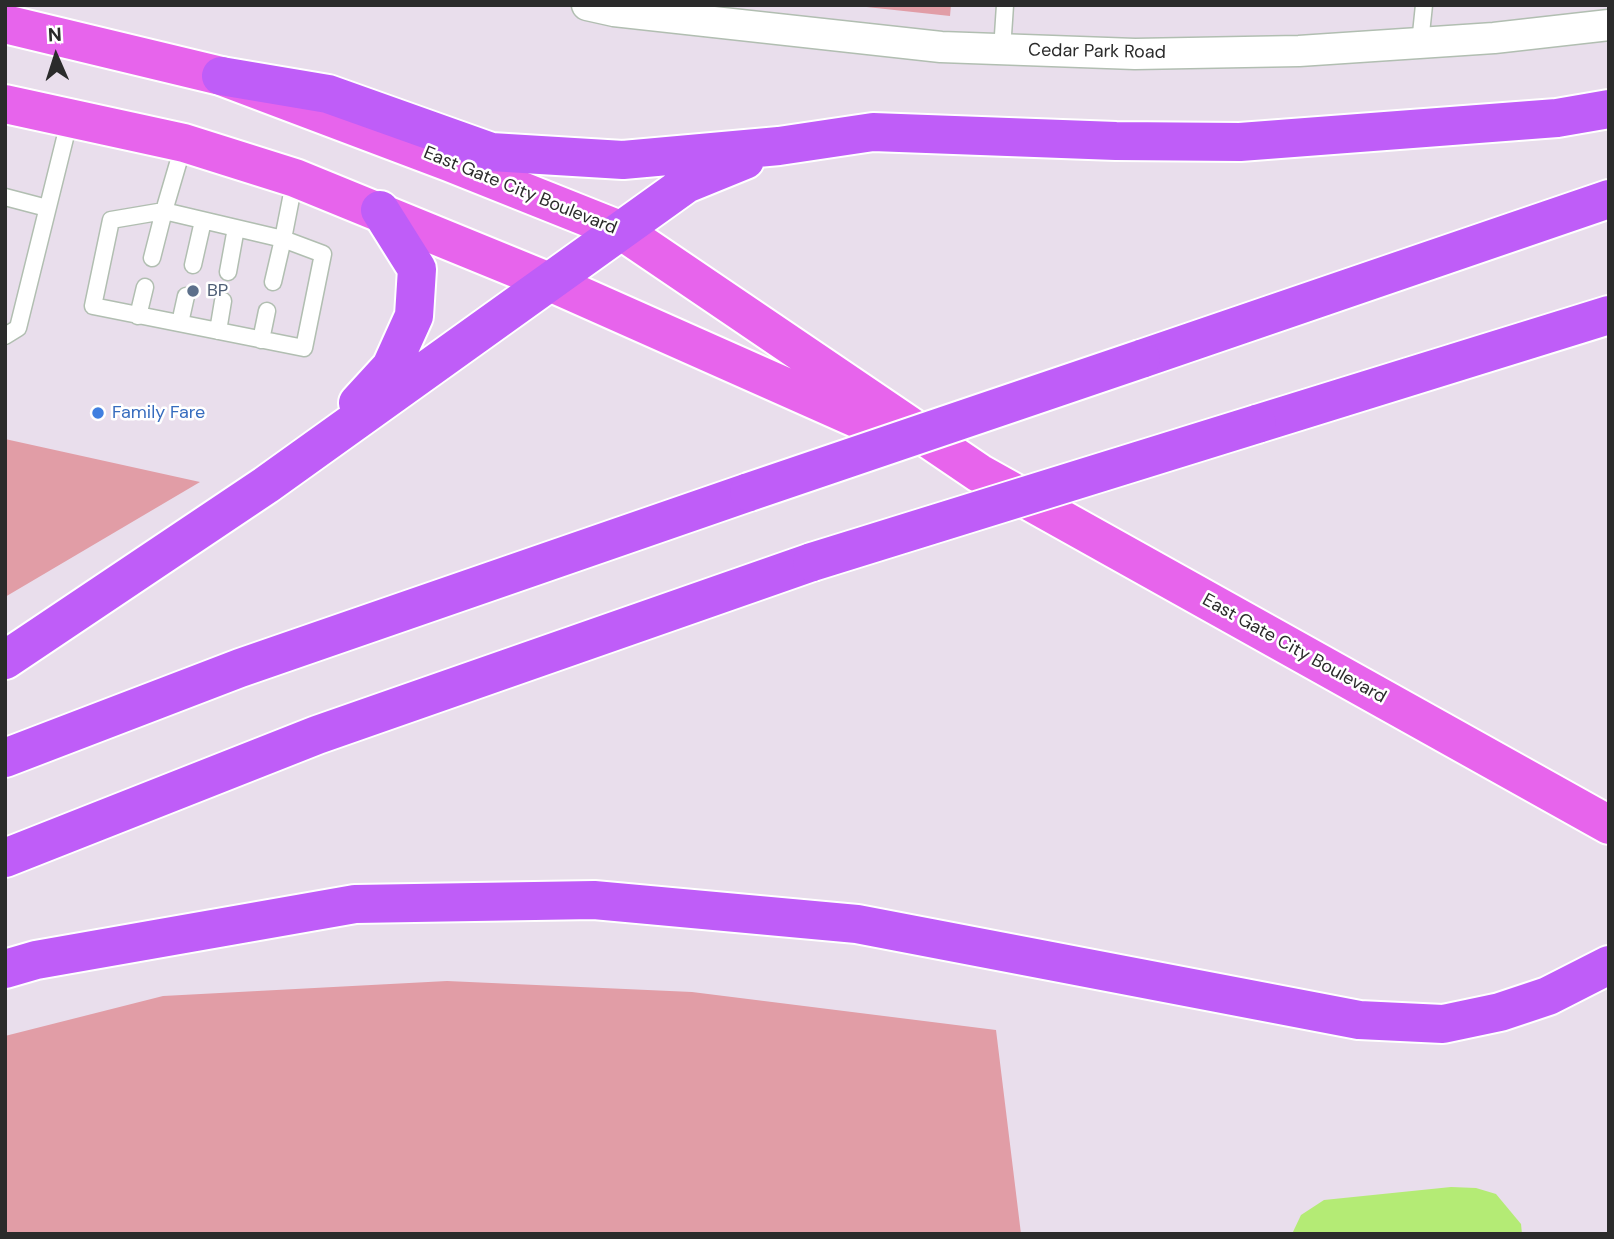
<!DOCTYPE html>
<style>
body{margin:0}
#map{position:relative;width:1614px;height:1239px;overflow:hidden;background:#e9deec;font-family:"DM Sans",sans-serif}
canvas{display:block}
.frame{position:absolute;inset:0;border:7px solid #2b2b2b;pointer-events:none}
.north{position:absolute;left:21px;top:21px;width:70px;height:70px;-webkit-text-stroke:5px #fff;paint-order:stroke;rotate:357deg;font-size:19px;font-weight:700;line-height:28px;text-align:center;color:#2b2b2b}
.north::after{content:'';display:block;margin:auto;width:24px;height:32px;background:#2b2b2b;clip-path:polygon(50% 0,100% 100%,50% 72%,0 100%)}
</style>
<div id="map">
<canvas width="1614" height="1239"></canvas>
<div class="frame"></div>
<div class="north">N</div>
</div>
<script>
const g = document.querySelector('canvas').getContext('2d');
g.lineJoin = 'round';
function fillPath(path, color) { g.fillStyle = color; g.fill(path, 'evenodd'); }
const toPath = rows => new Path2D(rows.map(r => 'M' + r).join(''));
function trace(path, color, width, dash) { g.strokeStyle = color; g.lineWidth = width; g.lineCap = dash ? 'butt' : 'round'; g.setLineDash(dash || []); g.stroke(path); }
function label(font, color, halo, rows, align = 'center') {
  g.font = font + ' "DM Sans",sans-serif'; g.lineWidth = 5; g.setLineDash([]); g.textBaseline = 'middle'; g.strokeStyle = halo; g.fillStyle = color; for (const [text, x, y, turn = 0] of rows) {
    g.save(); g.translate(x, y); g.rotate((+turn || 0) * Math.PI / 180); g.textAlign = isNaN(turn) ? turn : align; if (halo) g.strokeText(text, 0, 0); g.fillText(text, 0, 0); g.restore();
  }
}
const green = toPath([
 [848,5,951,5,950,16],
 [5,439,200,482,5,597],
 [447,981,692,992,996,1030,1021,1234,5,1234,5,1036,163,996]
]);
const water = toPath([
 [1451,1187,1476,1188,1496,1194,1521,1224,1522,1234,1292,1234,1301,1215,1324,1200]
]);
const lane = toPath([
 [1420,43,1424,5],
 [1002,50,1005,5],
 [184,143,164,211,283,239,273,282],
 [5,197,47,208],
 [152,258,164,211,111,220,93,306,304,348,323,254,283,239,295,178],
 [193,265,203,221],
 [228,272,236,228],
 [138,316,145,287],
 [180,323,186,296],
 [218,331,223,301],
 [5,336,18,328,70,118],
 [261,340,267,311]
]);
const street = toPath([
 [587,5,614,11,941,47,1135,54,1299,51,1494,38,1609,25]
]);
const primary = toPath([
 [5,24,221,76,449,162,622,231,979,473,1609,825],
 [5,104,184,143,295,178,552,283,885,431]
]);
const highway = toPath([
 [221,76,328,94,491,152,623,160,779,146,873,132,1116,141,1240,142,1557,118,1609,109],
 [1141,359,1609,199],
 [358,403,391,367,414,316,417,269,380,210],
 [1257,424,1609,315],
 [5,660,266,485,686,184,745,160],
 [5,758,240,668,749,492],
 [5,858,317,735,812,562],
 [5,969,36,960,355,904,594,900,857,924,1359,1020,1443,1024,1500,1012,1548,996,1609,965]
]);
const highwayBridge = toPath([
 [749,492,1141,359],
 [812,562,1257,424]
]);
const markers = [
 [193,291,7,"#5c6f8a"],
 [98,413,7,"#3f7fe0"]
];
const streetNames = [
 ["Cedar Park Road",1097,52,1],
 ["East Gate City Boulevard",520,191,22],
 ["East Gate City Boulevard",1294,649,29]
];
const serviceNames = [
 ["BP",207,291]
];
const shopNames = [
 ["Family Fare",112,413]
];
fillPath(green, '#e19da6');
fillPath(water, '#b4eb75');
trace(lane, '#b1beb1', 19);
trace(street, '#b1beb1', 33);
trace(primary, '#fff', 42);
trace(highway, '#fff', 42);
trace(lane, '#fff', 16);
trace(street, '#fff', 30);
trace(primary, '#e764ec', 38);
trace(highway, '#bf5df8', 38);
trace(highwayBridge, '#fff', 42, []);
trace(highwayBridge, '#bf5df8', 38);
for (const [x, y, r, color] of markers) { const dot = new Path2D(); dot.arc(x, y, r, 0, 2 * Math.PI); g.fillStyle = color; g.fill(dot); trace(dot, '#fff', 2.5); }
label('18px', '#2b2b2b', '#fff', streetNames);
label('18px', '#4e5e75', '#fff', serviceNames, 'left');
label('18px', '#366cbe', '#fff', shopNames, 'left');
</script>
